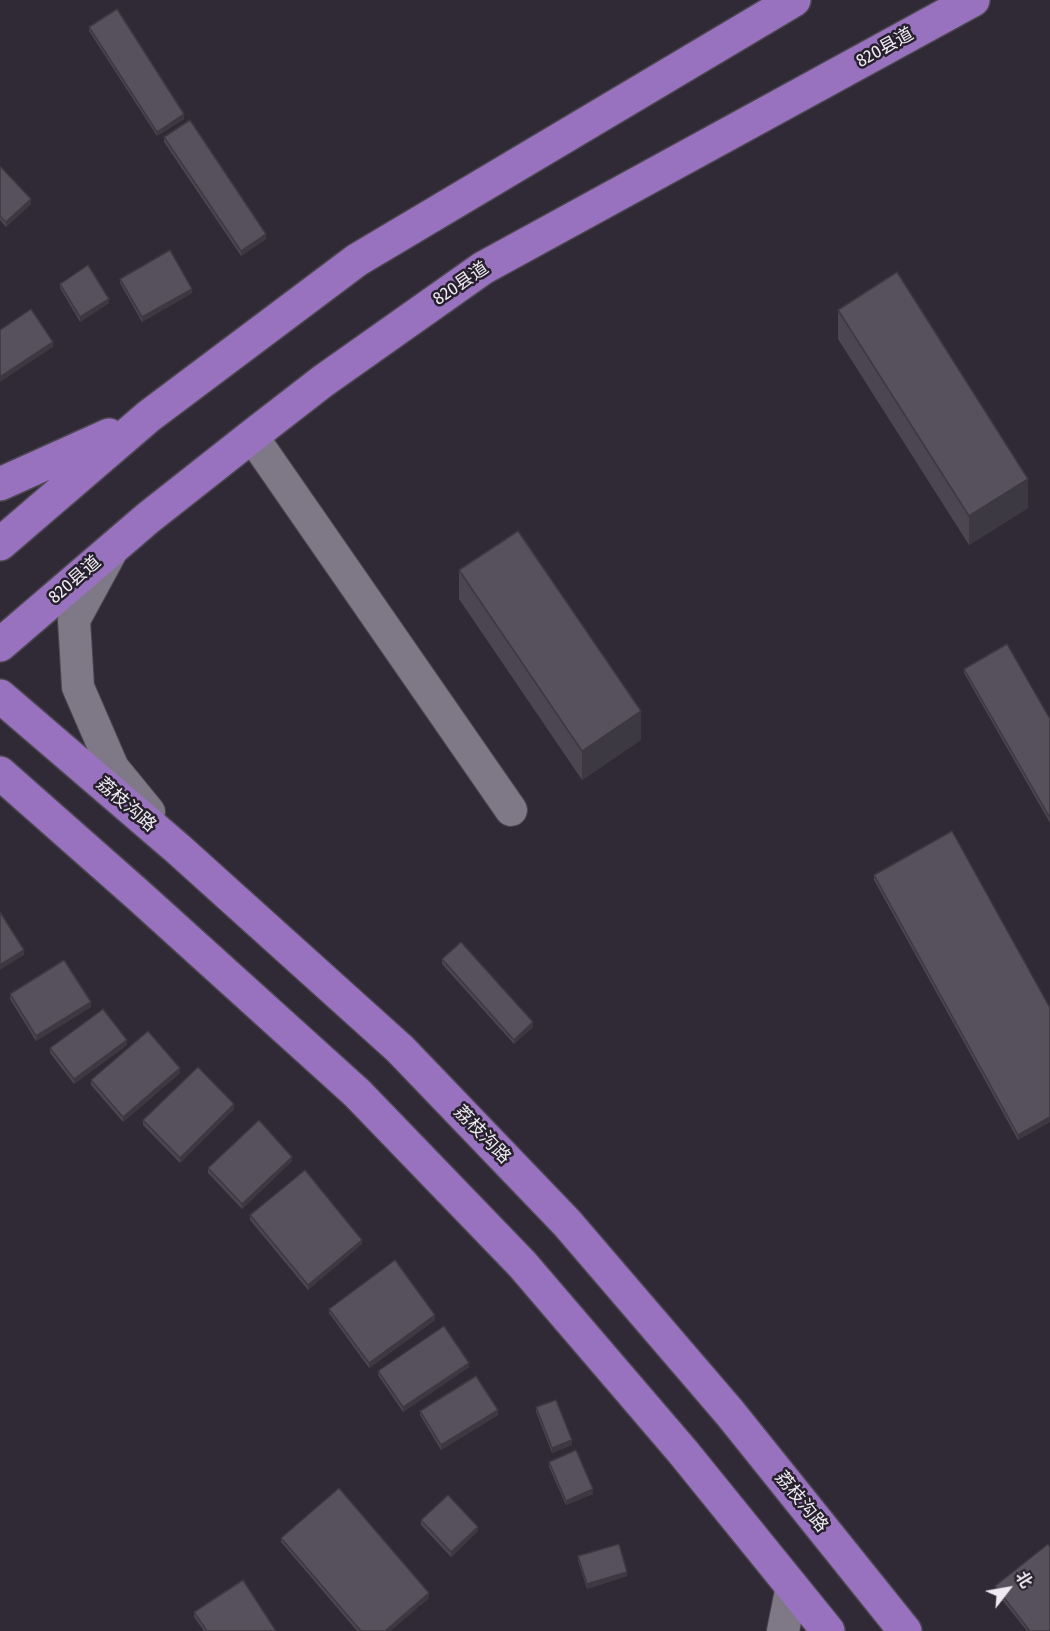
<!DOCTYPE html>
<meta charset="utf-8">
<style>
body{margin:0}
#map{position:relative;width:1050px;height:1631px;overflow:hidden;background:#302a36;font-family:"Fira Sans Condensed","Noto Sans SC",sans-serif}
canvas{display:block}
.north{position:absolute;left:978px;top:1559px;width:60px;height:60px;-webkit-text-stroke:4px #26202c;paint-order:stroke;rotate:59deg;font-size:16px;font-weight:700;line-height:24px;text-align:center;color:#eeeaf2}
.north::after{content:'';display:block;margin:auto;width:21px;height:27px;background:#eeeaf2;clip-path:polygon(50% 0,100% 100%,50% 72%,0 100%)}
</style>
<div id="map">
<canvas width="1050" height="1631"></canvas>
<div class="north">北</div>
</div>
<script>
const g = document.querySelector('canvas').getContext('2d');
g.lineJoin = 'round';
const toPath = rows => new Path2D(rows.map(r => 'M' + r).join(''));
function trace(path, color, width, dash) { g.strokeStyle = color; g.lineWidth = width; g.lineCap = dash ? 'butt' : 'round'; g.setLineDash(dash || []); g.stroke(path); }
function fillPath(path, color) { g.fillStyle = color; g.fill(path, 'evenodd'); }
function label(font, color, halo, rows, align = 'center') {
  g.font = font + ' "Fira Sans Condensed","Noto Sans SC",sans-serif'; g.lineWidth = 5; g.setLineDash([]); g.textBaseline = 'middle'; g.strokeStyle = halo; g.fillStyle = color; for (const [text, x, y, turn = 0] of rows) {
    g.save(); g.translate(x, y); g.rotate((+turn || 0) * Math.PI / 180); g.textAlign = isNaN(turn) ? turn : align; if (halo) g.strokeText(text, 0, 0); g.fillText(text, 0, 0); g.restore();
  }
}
const minor = toPath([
 [252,436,511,810],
 [111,552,74,620,78,687,113,768,149,812],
 [783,1631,792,1586]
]);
const major = toPath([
 [0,484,109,435],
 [0,544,149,416,357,260,794,0],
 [0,645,148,518,252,436,323,381,483,268,973,0],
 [0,696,177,848,400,1049,567,1223,730,1413,905,1631],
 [0,773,137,894,357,1093,522,1264,683,1452,828,1631]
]);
const wall = toPath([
 [89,27,184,119,157,136,89,31],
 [164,137,266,239,241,256,164,142],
 [0,166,31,204,6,227,0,220],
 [120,279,192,293,142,322,120,283],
 [60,284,109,303,80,322,60,288],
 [838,310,1028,508,969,545,838,339],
 [459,570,641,740,582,780,459,599],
 [964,669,1050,719,1050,823,964,673],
 [874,875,1050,1008,1050,1122,1018,1140,874,880],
 [442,959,533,1027,514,1044,442,964],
 [10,994,91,1007,36,1041,10,999],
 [127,1045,74,1084,50,1053,50,1048],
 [180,1073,123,1122,91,1085,91,1080],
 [234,1109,180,1163,143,1125,143,1120],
 [292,1161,242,1209,208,1173,208,1168],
 [250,1215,362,1244,308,1290,250,1220],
 [329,1309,435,1320,369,1368,329,1313],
 [469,1367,403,1412,378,1375,378,1371],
 [536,1407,572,1445,552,1453,536,1412],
 [420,1411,498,1415,441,1450,420,1415],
 [549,1462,593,1494,566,1505,549,1467],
 [421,1520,478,1531,451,1557,421,1525],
 [281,1538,429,1598,390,1631,357,1631,281,1542],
 [578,1556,627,1576,587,1589,578,1560],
 [995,1586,1050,1631,1027,1631,995,1591],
 [194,1612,276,1631,204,1631,194,1617]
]);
const shadedWall = toPath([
 [184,114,184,119,157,136,157,132],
 [31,199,31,204,6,227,6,222],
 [266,234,266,239,241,256,241,251],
 [192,289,192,293,142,322,142,317],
 [109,299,109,303,80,322,80,317],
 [53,342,53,347,0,382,0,377],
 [1028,479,1028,508,969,545,969,516],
 [641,711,641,740,582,780,582,751],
 [24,950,24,955,0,970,0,965],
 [91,1002,91,1007,36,1041,36,1036],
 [533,1022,533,1027,514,1044,514,1040],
 [127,1040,127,1045,74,1084,74,1079],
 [180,1068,180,1073,123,1122,123,1117],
 [234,1104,234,1109,180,1163,180,1158],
 [1050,1117,1050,1122,1018,1140,1018,1135],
 [292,1157,292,1161,242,1209,242,1204],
 [362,1240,362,1244,308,1290,308,1285],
 [435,1315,435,1320,369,1368,369,1363],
 [469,1363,469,1367,403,1412,403,1407],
 [498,1410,498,1415,441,1450,441,1445],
 [572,1440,572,1445,552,1453,552,1448],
 [593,1489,593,1494,566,1505,566,1501],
 [478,1527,478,1531,451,1557,451,1552],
 [627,1572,627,1576,587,1589,587,1584],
 [429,1593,429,1598,390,1631,385,1631]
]);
const building = toPath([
 [117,9,184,114,157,132,89,27,117,9],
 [190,120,266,234,241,251,164,137,190,120],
 [0,166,31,199,6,222,0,216,0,166],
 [170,250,192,289,142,317,120,279,170,250],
 [88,265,109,299,80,317,60,284,88,265],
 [897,272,1028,479,969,516,838,310,897,272],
 [31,309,53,342,0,377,0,330,31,309],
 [518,531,641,711,582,751,459,570,518,531],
 [1007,644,1050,719,1050,818,964,669,1007,644],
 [952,831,1050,1008,1050,1117,1018,1135,874,875,952,831],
 [0,912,24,950,0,965,0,912],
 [461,942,533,1022,514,1040,442,959,461,942],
 [64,960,91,1002,36,1036,10,994,64,960],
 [103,1009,127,1040,74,1079,50,1048,103,1009],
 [148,1031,180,1068,123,1117,91,1080,148,1031],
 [198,1067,234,1104,180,1158,143,1120,198,1067],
 [259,1120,292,1157,242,1204,208,1168,259,1120],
 [305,1170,362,1240,308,1285,250,1215,305,1170],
 [395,1260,435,1315,369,1363,329,1309,395,1260],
 [444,1326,469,1363,403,1407,378,1371,444,1326],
 [476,1376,498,1410,441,1445,420,1411,476,1376],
 [556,1400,572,1440,552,1448,536,1407,556,1400],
 [576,1450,593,1489,566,1501,549,1462,576,1450],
 [339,1488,429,1593,385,1631,361,1631,281,1538,339,1488],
 [448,1495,478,1527,451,1552,421,1520,448,1495],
 [619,1544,627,1572,587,1584,578,1556,619,1544],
 [1048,1544,1050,1547,1050,1631,1030,1631,995,1586,1048,1544],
 [243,1580,276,1631,207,1631,194,1612,243,1580]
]);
const streetNames = [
 ["820县道",885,48,-29],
 ["820县道",461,284,-34],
 ["820县道",75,580,-41],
 ["荔枝沟路",126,805,41],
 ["荔枝沟路",482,1135,46],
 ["荔枝沟路",801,1502,51]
];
trace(minor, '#4b4650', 34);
trace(major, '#4b4650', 36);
trace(minor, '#7f7987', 32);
trace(major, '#9972bf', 33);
fillPath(wall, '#4b4651');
fillPath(shadedWall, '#3d3942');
fillPath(building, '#57515e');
trace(building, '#3d3942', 1.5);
label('18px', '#eeeaf2', '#26202c', streetNames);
</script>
